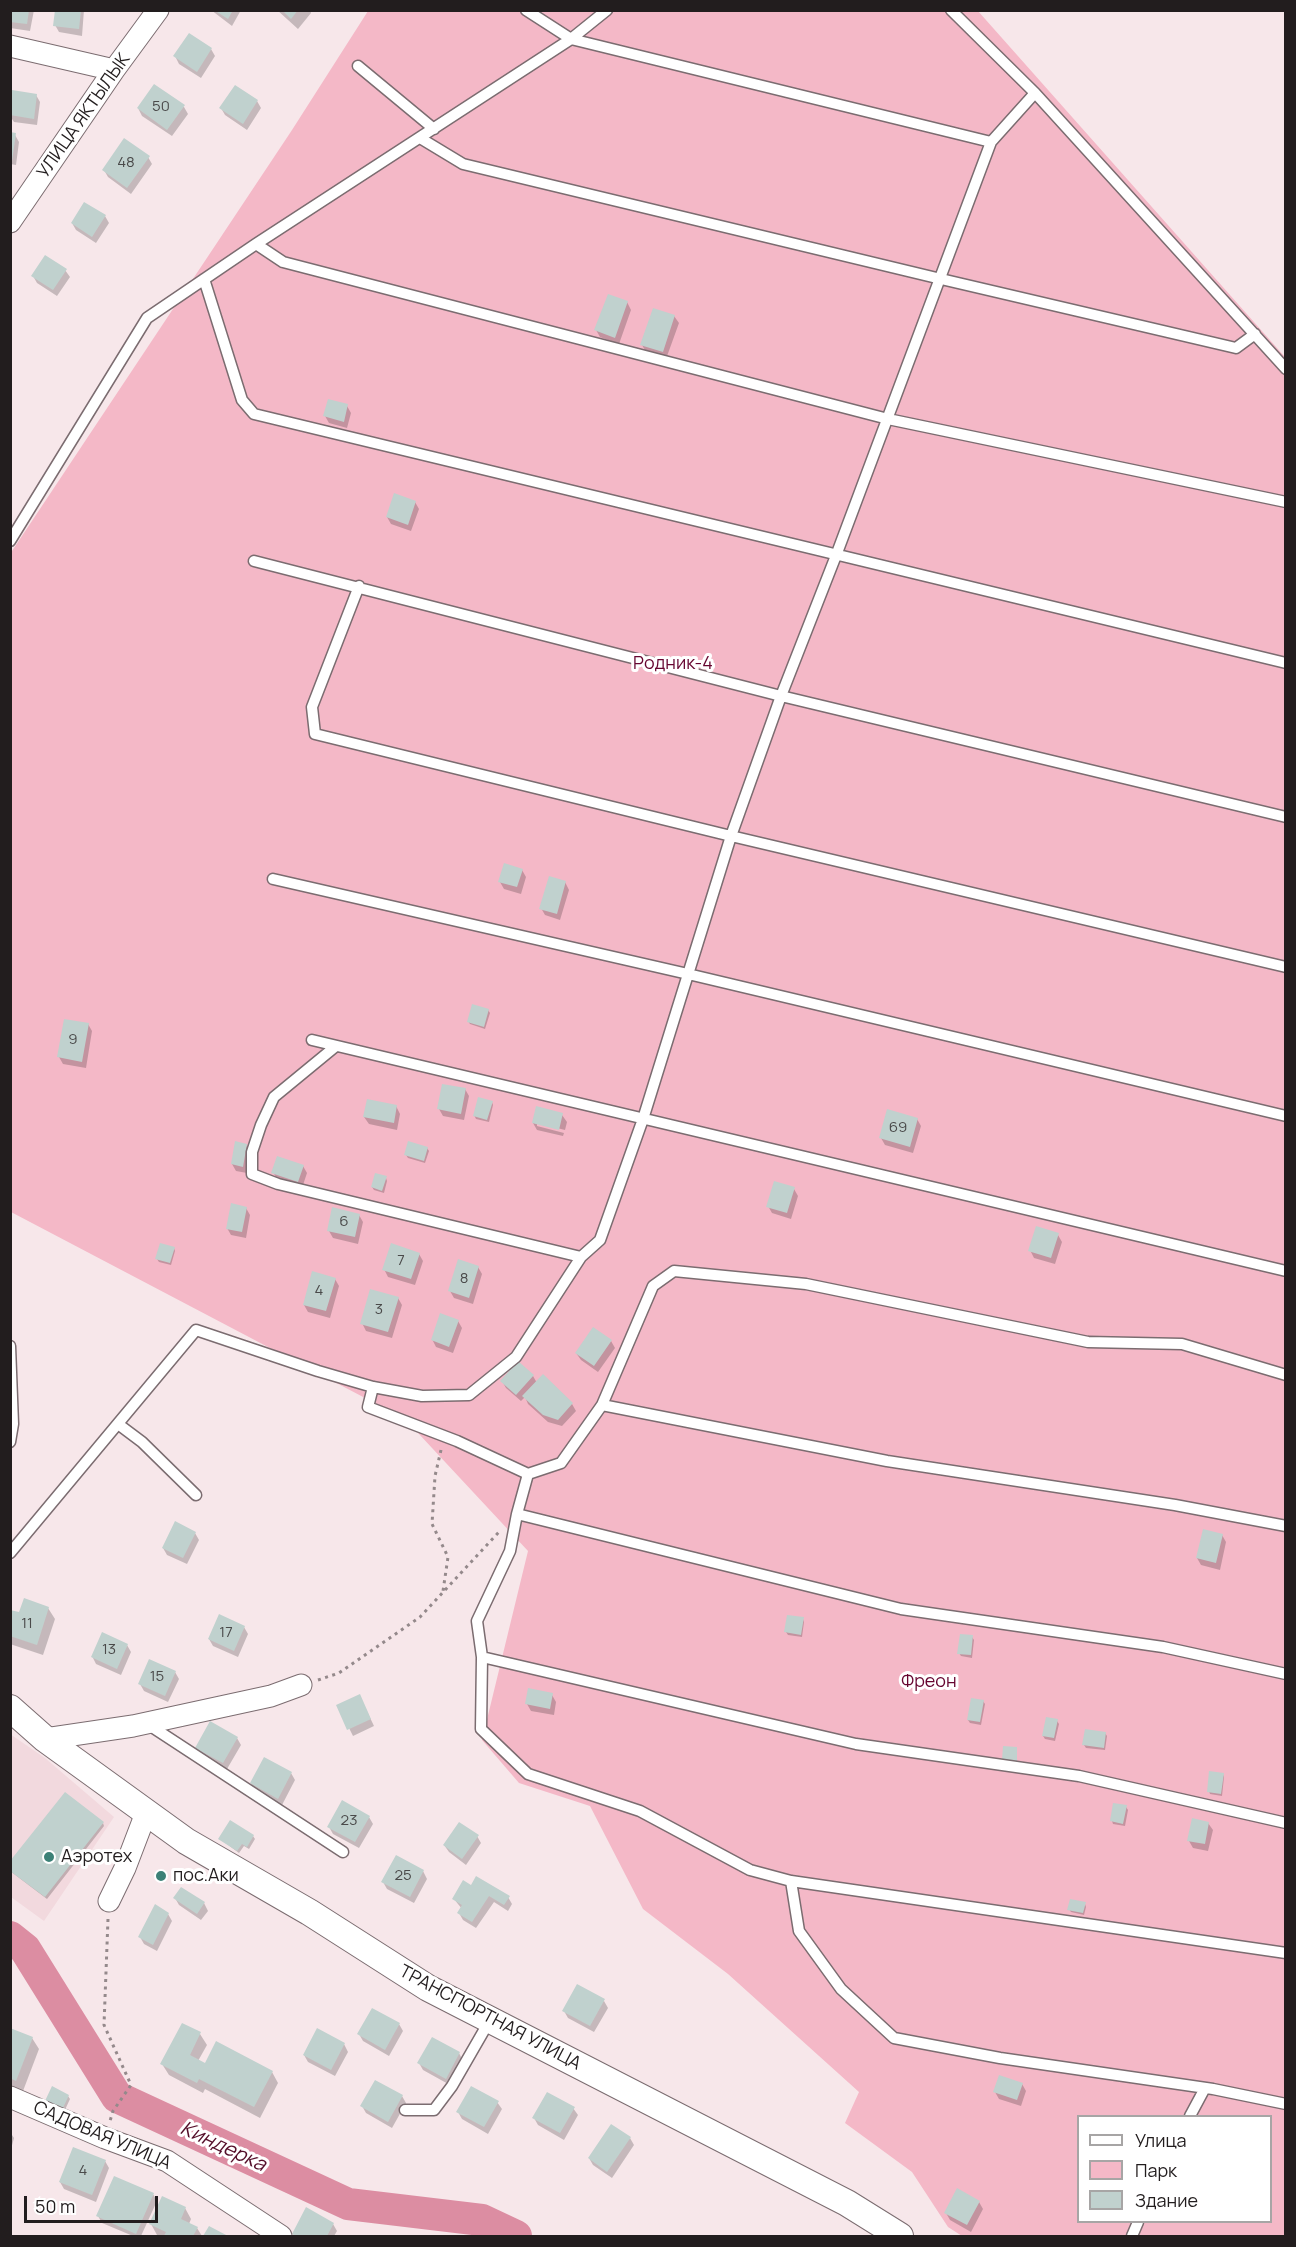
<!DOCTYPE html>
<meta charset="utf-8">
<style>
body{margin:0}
#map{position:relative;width:1296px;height:2247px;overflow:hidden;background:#f7e7ea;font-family:Manrope,sans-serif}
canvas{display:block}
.frame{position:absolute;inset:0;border:12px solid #221d1e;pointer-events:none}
.legend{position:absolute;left:1077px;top:2115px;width:195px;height:108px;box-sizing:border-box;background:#fff;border:2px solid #a7a5a5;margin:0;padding:8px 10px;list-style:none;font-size:18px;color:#221d1e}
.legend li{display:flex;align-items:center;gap:12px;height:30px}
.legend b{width:30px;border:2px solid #a7a5a5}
.scale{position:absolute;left:24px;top:2196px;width:134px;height:27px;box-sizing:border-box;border:3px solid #221d1e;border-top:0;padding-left:8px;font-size:18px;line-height:21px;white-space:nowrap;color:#221d1e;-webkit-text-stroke:4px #fff;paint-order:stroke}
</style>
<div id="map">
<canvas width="1296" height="2247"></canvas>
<div class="frame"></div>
<ul class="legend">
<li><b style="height:8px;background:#fff"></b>Улица</li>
<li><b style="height:16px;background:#f4b8c7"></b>Парк</li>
<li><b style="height:16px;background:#c0d1ce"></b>Здание</li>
</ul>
<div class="scale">50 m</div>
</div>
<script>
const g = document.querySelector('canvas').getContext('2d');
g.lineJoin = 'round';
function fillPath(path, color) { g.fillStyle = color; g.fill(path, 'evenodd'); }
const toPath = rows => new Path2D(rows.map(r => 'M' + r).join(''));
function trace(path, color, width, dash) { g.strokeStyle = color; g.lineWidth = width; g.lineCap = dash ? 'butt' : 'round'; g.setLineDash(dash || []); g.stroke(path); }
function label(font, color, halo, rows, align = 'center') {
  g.font = font + ' Manrope,sans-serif'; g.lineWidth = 6; g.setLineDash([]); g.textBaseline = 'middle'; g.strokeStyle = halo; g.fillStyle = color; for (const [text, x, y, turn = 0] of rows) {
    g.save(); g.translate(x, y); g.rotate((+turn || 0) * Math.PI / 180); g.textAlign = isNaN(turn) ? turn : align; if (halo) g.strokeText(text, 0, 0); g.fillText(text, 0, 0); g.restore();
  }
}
const built = toPath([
 [10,1734,45,1758,114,1817,44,1921,11,1897]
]);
const green = toPath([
 [368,11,978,11,1285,357,1285,2236,962,2236,948,2227,912,2172,845,2123,859,2092,728,1974,643,1909,590,1806,519,1783,482,1740,528,1551,405,1419,11,1212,10,554,292,130],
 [1078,2116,1270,2116,1270,2222,1078,2222]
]);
const shadow = toPath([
 [10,10,34,10,30,31,10,28],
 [57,10,84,10,82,36,59,32,55,25],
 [211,10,241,10,232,26],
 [277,10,310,10,311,13,298,29],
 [190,35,211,49,215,56,201,78,179,64,175,56],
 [235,87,257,101,261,108,247,130,225,115,221,108],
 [36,95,40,102,37,125,14,122,10,116,10,110],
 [184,107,188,114,172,136,142,116,138,108],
 [10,134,15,135,19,142,16,165,10,164],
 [148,157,152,164,131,194,108,177,104,170],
 [105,216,109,223,96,243,76,230,72,223],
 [65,270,70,277,57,296,37,283,33,276],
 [627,302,631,310,619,344,600,337,596,330],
 [674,316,679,323,666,359,646,352,642,345],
 [347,406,351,413,347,428,329,423,325,416],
 [415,502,419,509,411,531,391,524,387,517],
 [522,870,526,877,521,894,504,889,500,882],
 [565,882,569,890,560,920,545,915,541,908],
 [488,1010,490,1013,485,1029,470,1024,468,1021],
 [88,1024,92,1031,86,1068,63,1064,59,1057],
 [465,1089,469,1096,464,1120,443,1116,439,1109],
 [492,1102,493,1105,489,1122,476,1119,474,1115],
 [396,1106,400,1114,397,1130,369,1124,364,1117],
 [562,1115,567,1122,565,1130,537,1123,537,1126,564,1133,563,1136,537,1130,533,1123],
 [917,1119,921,1126,913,1153,885,1145,881,1138],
 [246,1145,250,1152,247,1173,236,1171,232,1164],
 [427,1148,429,1151,425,1163,408,1158,406,1155],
 [303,1166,307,1173,302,1188,277,1179,273,1172],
 [386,1178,387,1181,384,1193,374,1190,372,1187],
 [794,1189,798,1196,791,1219,772,1213,768,1206],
 [246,1208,250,1215,246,1238,231,1235,227,1228],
 [359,1215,363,1222,358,1244,333,1238,329,1231],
 [1058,1235,1062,1242,1055,1264,1034,1258,1030,1250],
 [174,1248,175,1251,171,1265,159,1262,157,1259],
 [419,1254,423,1261,415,1285,388,1277,384,1269],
 [478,1267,482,1274,473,1304,454,1298,450,1291],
 [335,1279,339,1286,330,1318,308,1312,304,1305],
 [398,1298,402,1305,392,1338,366,1331,362,1323],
 [458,1321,462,1328,453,1353,436,1347,432,1339],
 [611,1341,615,1348,598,1372,581,1360,576,1353],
 [519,1363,533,1376,537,1383,572,1404,576,1411,562,1426,548,1422,528,1404,525,1397,521,1401,506,1388,502,1381],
 [195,1533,199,1540,187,1564,167,1555,163,1548],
 [1222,1535,1226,1542,1220,1570,1201,1565,1197,1558],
 [48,1608,55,1619,43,1655,10,1644,10,1611,20,1614],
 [803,1619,804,1622,802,1637,788,1635,786,1632],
 [244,1627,248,1634,238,1657,213,1646,209,1639],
 [972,1637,974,1640,972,1658,961,1656,959,1653],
 [127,1645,131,1652,121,1675,96,1664,92,1656],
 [175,1672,179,1679,168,1702,144,1691,140,1684],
 [552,1695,556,1702,554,1715,531,1711,527,1704],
 [983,1701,985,1704,981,1725,970,1723,968,1720],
 [363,1703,374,1726,353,1736,338,1706],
 [1057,1721,1059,1724,1055,1741,1045,1739,1043,1736],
 [1105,1733,1107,1736,1105,1750,1086,1748,1084,1745],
 [237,1738,241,1745,227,1769,201,1755,197,1748],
 [291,1773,295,1780,282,1805,255,1790,251,1783],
 [1223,1774,1224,1777,1222,1796,1210,1794,1209,1791],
 [1126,1807,1128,1810,1125,1826,1113,1824,1112,1821],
 [369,1817,373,1824,359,1848,333,1834,329,1827],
 [103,1823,104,1826,47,1899,10,1871],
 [1208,1823,1213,1830,1208,1851,1193,1848,1189,1841],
 [253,1836,255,1839,249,1849,244,1846,239,1853,220,1839],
 [477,1836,481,1843,466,1865,449,1852,444,1845],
 [423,1871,427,1879,414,1903,387,1889,383,1882],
 [472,1887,508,1897,512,1904,508,1911,494,1902,476,1928,463,1920,459,1913,462,1909,454,1899],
 [175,1898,204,1903,208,1911,201,1920,179,1905],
 [1085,1904,1086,1907,1084,1915,1071,1912,1069,1909],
 [168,1914,172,1921,157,1951,144,1944,140,1937],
 [604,2001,608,2008,594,2032,568,2018,564,2011],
 [399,2024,403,2031,389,2056,363,2041,359,2034],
 [183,2025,200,2034,207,2045,198,2061,206,2065,272,2072,278,2083,260,2118,205,2089,203,2093,169,2075,162,2064],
 [10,2030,32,2038,39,2049,23,2091,10,2086],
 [344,2044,348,2052,335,2076,308,2062,304,2055],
 [459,2053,463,2061,450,2085,423,2070,419,2063],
 [1022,2084,1026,2091,1021,2106,999,2099,995,2092],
 [68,2096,70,2099,64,2112,48,2104],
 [402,2096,406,2103,392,2128,366,2113,362,2106],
 [497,2102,502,2109,488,2134,462,2119,458,2112],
 [573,2108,578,2115,564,2140,538,2125,534,2118],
 [10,2132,14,2138,10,2153],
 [630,2138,634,2145,612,2178,593,2165,589,2158],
 [105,2161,109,2168,96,2202,64,2189,60,2182],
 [153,2194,157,2201,141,2236,133,2236,102,2223,98,2216],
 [979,2202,983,2209,971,2232,950,2220,946,2213],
 [185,2208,191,2219,189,2224,197,2228,202,2236,157,2235,151,2224],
 [333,2224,337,2231,334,2236,295,2236,293,2234]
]);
const river = toPath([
 [10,1937,25,1949,117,2097,348,2204,482,2220,516,2236]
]);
const building = toPath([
 [10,10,29,10,27,24,10,22],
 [55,10,81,10,79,29,53,26],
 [214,10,233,10,228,19],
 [282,10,298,10,291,19],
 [189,33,212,48,197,72,173,56],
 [154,84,185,105,167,130,137,108],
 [235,85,258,100,243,124,219,108],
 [12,90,37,94,34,119,10,115],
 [10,132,16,133,12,161,10,161],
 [124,138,150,156,127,188,102,170],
 [84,202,106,215,92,237,71,223],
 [45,255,67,269,53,290,31,276],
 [608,294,628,301,615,338,594,330],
 [653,308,675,315,663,352,640,345],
 [328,399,348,404,344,422,323,416],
 [394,493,416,501,408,525,386,517],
 [504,863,523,869,517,887,498,882],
 [549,876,566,881,557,914,539,909],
 [472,1004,489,1009,484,1027,467,1022],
 [64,1019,89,1023,82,1062,57,1057],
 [442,1084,466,1088,461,1114,437,1109],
 [478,1097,493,1101,487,1120,473,1116],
 [367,1099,397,1105,394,1123,363,1117],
 [536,1106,563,1113,559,1130,532,1123],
 [887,1109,918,1118,910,1147,879,1138],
 [235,1141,247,1144,243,1167,231,1164],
 [408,1141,428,1147,424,1161,404,1155],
 [277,1156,304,1165,298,1182,271,1173],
 [375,1173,387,1176,382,1191,371,1187],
 [774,1181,795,1187,787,1213,766,1207],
 [231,1203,247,1207,242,1232,226,1229],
 [332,1207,360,1214,355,1237,327,1231],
 [1036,1226,1059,1233,1051,1258,1028,1251],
 [160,1243,175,1247,170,1263,155,1259],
 [391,1243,420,1253,411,1279,382,1270],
 [458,1259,479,1266,469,1298,448,1291],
 [312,1271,336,1278,326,1311,303,1305],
 [370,1289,399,1297,388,1332,360,1324],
 [440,1313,459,1320,449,1347,431,1340],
 [593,1327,612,1340,594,1366,575,1353],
 [518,1361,534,1375,516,1395,500,1381],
 [543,1374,573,1403,558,1420,543,1415,522,1396],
 [175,1521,196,1532,183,1558,162,1548],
 [1203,1529,1223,1534,1216,1563,1196,1558],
 [24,1598,49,1607,37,1645,10,1636,10,1610,19,1612],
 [219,1614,245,1626,234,1651,208,1639],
 [787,1615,804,1617,801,1635,784,1632],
 [102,1632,128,1644,117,1669,91,1657],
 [960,1634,973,1635,971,1655,957,1654],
 [149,1659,176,1671,165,1696,138,1684],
 [528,1688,553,1693,550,1709,525,1704],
 [360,1694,371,1719,347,1730,336,1705],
 [971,1698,984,1700,980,1722,967,1720],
 [1046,1717,1058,1719,1054,1738,1042,1736],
 [210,1721,238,1737,223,1763,195,1748],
 [1085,1729,1106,1732,1104,1748,1082,1745],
 [1003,1746,1017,1747,1017,1761,1002,1760],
 [264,1757,292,1772,278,1799,250,1783],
 [1209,1771,1224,1773,1221,1794,1207,1792],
 [65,1792,104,1822,45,1897,10,1871,10,1861],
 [342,1800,370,1816,355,1842,327,1827],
 [1113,1803,1127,1805,1123,1824,1110,1821],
 [1192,1818,1209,1822,1205,1844,1187,1841],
 [230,1820,254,1835,247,1847,242,1844,237,1851,218,1839],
 [459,1822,479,1835,462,1859,443,1845],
 [396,1855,424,1870,410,1897,381,1882],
 [476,1876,510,1896,504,1905,489,1896,472,1922,457,1913,462,1905,452,1899,463,1880,471,1885],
 [181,1887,205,1902,197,1914,173,1898],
 [1070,1899,1086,1902,1083,1913,1067,1910],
 [155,1904,169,1913,153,1945,138,1937],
 [577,1984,605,1999,590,2026,562,2011],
 [372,2008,400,2023,385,2050,357,2034],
 [182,2023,201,2032,190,2055,205,2063,216,2041,273,2071,254,2107,199,2079,197,2083,160,2064],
 [10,2028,33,2037,16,2081,10,2078],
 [317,2028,345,2043,331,2070,303,2055],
 [432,2037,460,2052,446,2079,417,2063],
 [999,2075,1023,2083,1017,2100,993,2092],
 [375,2080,403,2095,388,2122,360,2106],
 [52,2086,69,2095,62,2110,45,2101],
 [471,2086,499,2101,484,2127,456,2112],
 [547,2092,575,2107,560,2133,532,2118],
 [611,2124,631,2137,607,2172,588,2158],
 [73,2147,106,2160,92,2195,59,2182],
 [114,2176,154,2193,136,2234,96,2216],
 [957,2188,980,2201,967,2225,944,2213],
 [162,2196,186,2207,181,2219,198,2227,193,2236,164,2236,166,2232,149,2224],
 [306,2207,334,2223,327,2236,296,2236,292,2234],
 [209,2226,228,2236,203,2236]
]);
const path = toPath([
 [441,1450,435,1476,432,1524,448,1557,443,1591],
 [318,1680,339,1673,420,1617,499,1532],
 [108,1919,104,2025,131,2085,113,2111,110,2121]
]);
const service = toPath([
 [526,10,571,39,991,142],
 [951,10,1035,93],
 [358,66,434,129],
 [420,138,463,164,941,279,1236,348,1255,334],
 [256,244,283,262,888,419,1286,502],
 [204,279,242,400,254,414,1286,663],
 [10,541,147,318,256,244,571,39,607,10],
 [254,561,781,696,1286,817],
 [359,586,312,707,315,734,731,836,1286,967],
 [273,879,688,974,1286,1116],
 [312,1040,1286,1271],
 [336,1046,274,1097,261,1125,252,1152,252,1174,278,1184,581,1257],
 [10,1346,13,1424,10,1442],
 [373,1387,368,1407,457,1441,528,1474,561,1463,602,1405,653,1286,674,1271,806,1284,1088,1342,1182,1344,1286,1375],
 [602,1405,887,1461,1175,1505,1286,1526],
 [118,1424,142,1442,196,1495],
 [528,1474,517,1514,510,1551,477,1621,482,1657,856,1744,1079,1776,1286,1823],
 [517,1514,901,1609,1163,1647,1286,1674],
 [10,1553,196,1330,318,1371,373,1387,422,1396,469,1395,516,1357,581,1257,600,1240,643,1119,731,836,781,696,837,553,991,142,1035,93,1286,369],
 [482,1657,481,1729,528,1774,640,1811,750,1870,791,1881,1286,1953],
 [146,1723,343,1852],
 [791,1881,799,1931,841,1989,894,2038,1000,2058,1213,2089,1286,2104],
 [405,2110,434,2110,452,2086,490,2020],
 [1190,2116,1205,2088],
 [1132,2236,1138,2222]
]);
const minor = toPath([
 [10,46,114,70],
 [10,222,114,70,158,10],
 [45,1739,133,1726,271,1696,301,1685],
 [109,1901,125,1868,146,1813],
 [10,2097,105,2138,167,2161,281,2236]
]);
const tertiary = toPath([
 [10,1708,45,1739,186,1841,309,1912,428,1988,847,2203,900,2236]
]);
const markers = [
 [49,1857,6,"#3c8177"],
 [161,1876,6,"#3c8177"]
];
const numberNames = [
 ["50",161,107],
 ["48",126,163],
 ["9",73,1040],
 ["69",898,1128],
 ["6",344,1222],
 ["7",401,1261],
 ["8",464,1279],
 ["4",319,1291],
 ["3",379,1310],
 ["11",27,1624],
 ["17",226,1633],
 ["13",109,1650],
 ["15",157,1677],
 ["23",349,1821],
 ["25",403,1876],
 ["4",83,2171]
];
const streetNames = [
 ["УЛИЦА ЯКТЫЛЫК",84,116,-55],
 ["ТРАНСПОРТНАЯ УЛИЦА",490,2018,28],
 ["САДОВАЯ УЛИЦА",102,2136,23]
];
const parkNames = [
 ["Родник-4",673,664],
 ["Фреон",929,1682]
];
const poiNames = [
 ["Аэротех",61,1857],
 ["пос.Аки",173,1876]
];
const waterNames = [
 ["Киндерка",223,2147,25]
];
fillPath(built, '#f2d9de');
fillPath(green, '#f4b8c7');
fillPath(shadow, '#0003');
trace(river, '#dc8da2', 32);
fillPath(building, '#c0d1ce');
trace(service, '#7b6c70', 13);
trace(minor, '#7b6c70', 23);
trace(tertiary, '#7b6c70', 28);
trace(path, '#94898b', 3, [3, 4.5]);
trace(service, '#fff', 10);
trace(minor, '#fff', 21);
trace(tertiary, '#fff', 26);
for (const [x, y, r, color] of markers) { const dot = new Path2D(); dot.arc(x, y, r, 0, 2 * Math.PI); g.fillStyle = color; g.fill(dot); trace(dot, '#fff', 2); }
label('15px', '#4a4a4a', null, numberNames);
label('18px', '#221d1e', '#fff', streetNames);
label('18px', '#660530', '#fff', parkNames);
label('18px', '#221d1e', '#fff', poiNames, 'left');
label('italic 20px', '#550f2a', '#fff', waterNames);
</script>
